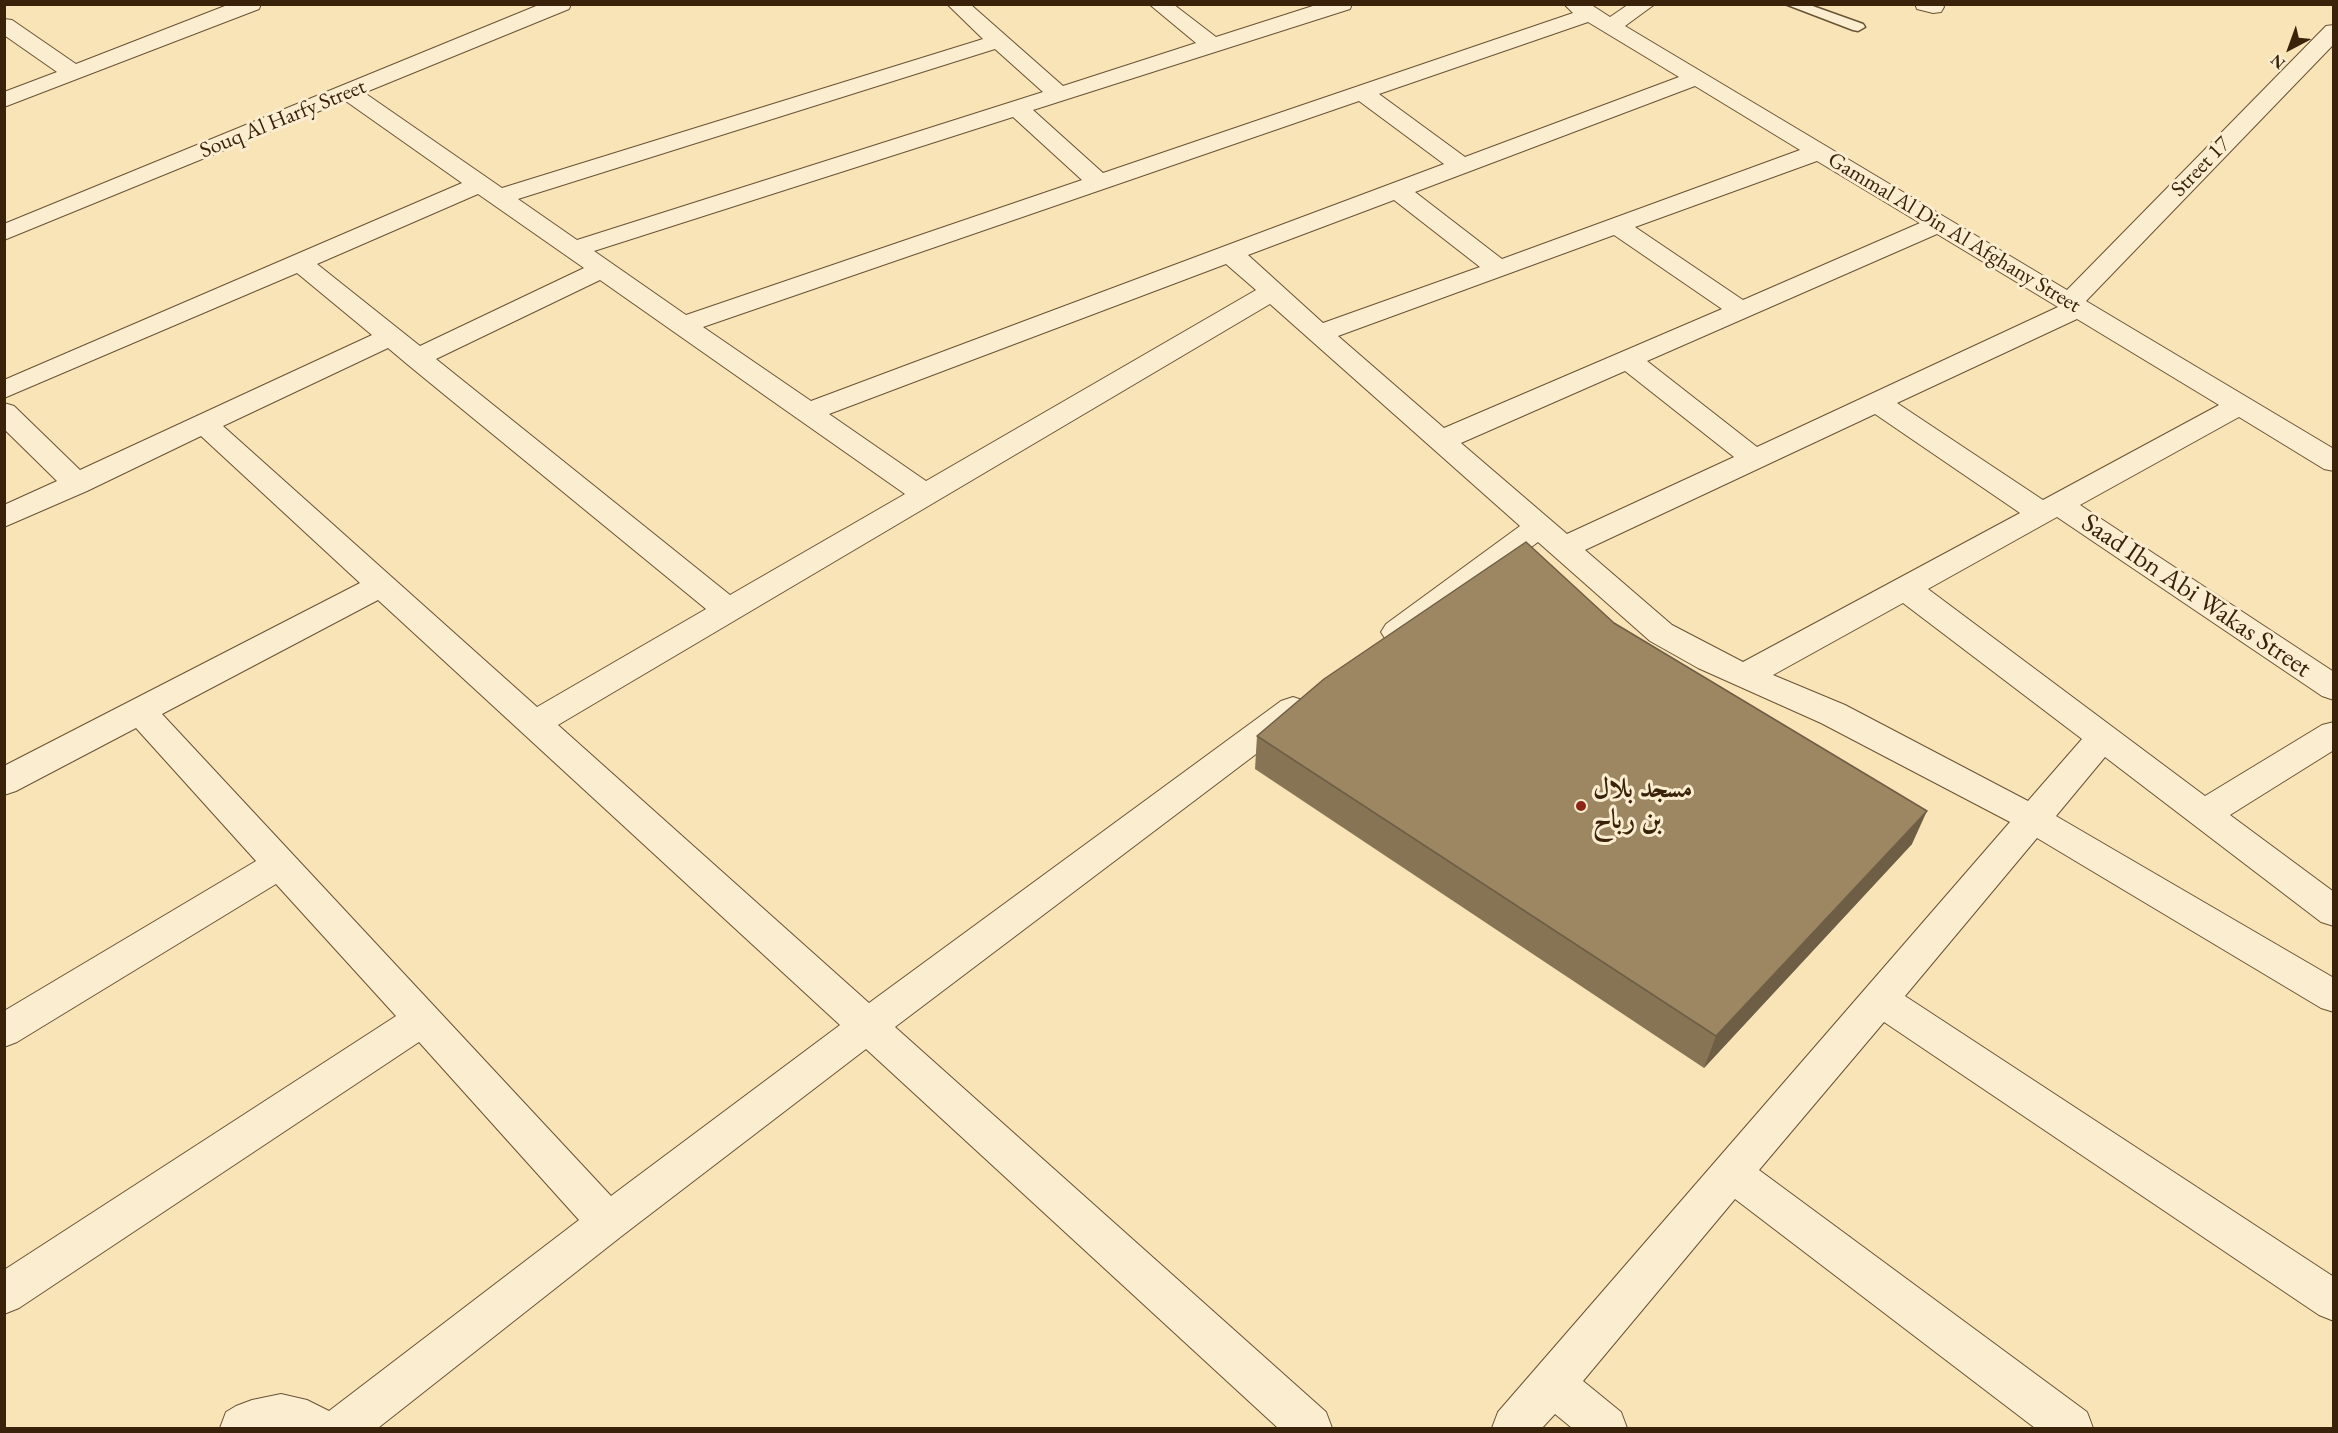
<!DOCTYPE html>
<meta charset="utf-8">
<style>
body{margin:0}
#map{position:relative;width:2338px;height:1433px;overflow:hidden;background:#f9e4b7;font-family:"EB Garamond",serif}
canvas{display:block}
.frame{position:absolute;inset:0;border:6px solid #392209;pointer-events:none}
.north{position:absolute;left:2260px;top:18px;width:60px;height:60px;-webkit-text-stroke:4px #fbedd0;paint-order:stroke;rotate:221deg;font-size:16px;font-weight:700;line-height:24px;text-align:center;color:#392209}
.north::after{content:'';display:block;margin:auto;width:21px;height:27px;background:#392209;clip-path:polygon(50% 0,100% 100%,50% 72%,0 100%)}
</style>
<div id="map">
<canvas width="2338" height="1433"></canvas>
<div class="frame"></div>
<div class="north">N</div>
</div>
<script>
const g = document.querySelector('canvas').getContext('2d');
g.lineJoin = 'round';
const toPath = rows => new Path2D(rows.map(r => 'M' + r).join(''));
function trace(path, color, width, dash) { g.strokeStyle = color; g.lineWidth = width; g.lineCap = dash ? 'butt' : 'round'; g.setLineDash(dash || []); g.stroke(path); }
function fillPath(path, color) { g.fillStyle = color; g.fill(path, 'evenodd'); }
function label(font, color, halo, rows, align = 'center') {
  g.font = font + ' "EB Garamond",Amiri,serif'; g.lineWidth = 6; g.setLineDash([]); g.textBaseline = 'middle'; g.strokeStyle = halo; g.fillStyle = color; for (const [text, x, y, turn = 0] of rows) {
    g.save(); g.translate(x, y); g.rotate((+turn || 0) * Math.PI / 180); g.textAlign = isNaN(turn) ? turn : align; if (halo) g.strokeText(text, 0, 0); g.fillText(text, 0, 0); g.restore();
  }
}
const service = toPath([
 [1785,4,1807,4,1863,24,1865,27,1858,31,1853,30,1785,4]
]);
const minor = toPath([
 [230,4,261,4,259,9,4,107,4,92,57,72,4,35,4,19,12,20,76,64,230,4],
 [947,4,970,4,1063,86,1196,43,1149,4,1173,4,1216,37,1319,4,1352,4,1350,9,1033,110,1103,173,1573,13,1564,4,1590,4,1610,17,1629,4,1655,4,1625,26,2067,290,2326,26,2334,25,2334,44,2086,301,2334,449,2334,471,2324,469,2239,417,2080,505,2334,672,2334,700,2322,696,2057,517,1928,589,2205,796,2322,725,2334,722,2334,750,2230,815,2334,892,2334,926,2321,922,2105,757,2056,816,2334,978,2334,1012,2321,1008,2037,838,1905,996,2334,1277,2334,1321,2319,1315,1884,1022,1759,1170,2087,1412,2093,1428,2035,1428,1735,1199,1583,1381,1621,1412,1627,1428,1572,1428,1555,1414,1542,1428,1492,1428,1498,1412,2010,822,1821,723,1698,668,1650,641,1538,542,1408,640,1397,643,1386,640,1381,632,1386,624,1520,526,1270,304,558,725,869,1003,1281,701,1293,697,1305,701,1309,709,1305,717,895,1027,1326,1412,1332,1428,1278,1428,866,1049,623,1235,378,1428,220,1428,226,1412,236,1406,252,1400,281,1394,307,1400,329,1411,579,1220,419,1042,19,1308,4,1314,4,1270,396,1016,276,884,17,1042,4,1047,4,1011,256,861,136,728,16,791,4,795,4,766,360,583,201,436,87,491,4,527,4,505,57,481,4,429,4,403,14,406,80,470,372,335,297,273,4,398,4,380,462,183,340,97,337,92,340,87,348,85,356,87,502,188,983,39,947,4],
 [1588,22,1679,77,1465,157,1379,94,1588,22],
 [995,49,1043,92,577,240,518,199,995,49],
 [1695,86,1800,150,1502,259,1415,192,1695,86],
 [1359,101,1444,164,811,401,703,327,1359,101],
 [1013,117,1082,180,686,315,594,251,1013,117],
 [1817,161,1920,223,1743,300,1635,227,1817,161],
 [478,194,584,268,420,346,317,264,478,194],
 [1394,200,1480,267,1323,323,1248,255,1394,200],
 [1937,234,2058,307,1757,447,1647,361,1937,234],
 [1614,235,1722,309,1444,428,1338,336,1614,235],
 [1226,264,1256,290,926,481,829,414,1226,264],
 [600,280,905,494,730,595,436,359,600,280],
 [2077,319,2219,405,2043,500,1897,403,2077,319],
 [388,348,407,364,706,609,537,707,223,426,388,348],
 [1625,371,1734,457,1567,534,1461,443,1625,371],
 [1875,414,2020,513,1743,662,1672,625,1585,550,1875,414],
 [378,600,840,1025,611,1196,162,714,378,600],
 [1903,603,2082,739,2028,801,1845,705,1773,675,1903,603],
 [1915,4,1942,4,1944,7,1941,12,1933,13,1917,9,1915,4]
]);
const tertiary = toPath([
 [541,4,571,4,569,9,4,240,4,224,541,4]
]);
const wall = toPath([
 [1257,736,1912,844,1704,1068,1255,769]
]);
const shadedWall = toPath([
 [1927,811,1912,844,1704,1068,1716,1036]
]);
const building = toPath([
 [1526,542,1614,623,1927,811,1716,1036,1257,736,1324,679,1526,542]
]);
const markers = [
 [1581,806,6,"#8f2418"]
];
const farStreetnames = [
 ["Souq Al Harfy Street",283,119,-22],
 ["Street 17",2201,167,-46],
 ["Gammal Al Din Al Afghany Street",1954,233,31]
];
const streetNames = [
 ["Saad Ibn Abi Wakas Street",2196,596,34]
];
const poiNames = [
 ["مسجد بلال",1593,790],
 ["بن رباح",1593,821]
];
trace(service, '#695234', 3);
trace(minor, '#695234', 2);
trace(tertiary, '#695234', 2);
fillPath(service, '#fbedd0');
fillPath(minor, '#fbedd0');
fillPath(tertiary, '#fbedd0');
fillPath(wall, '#877455');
fillPath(shadedWall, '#6e5e45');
fillPath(building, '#9d8763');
trace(building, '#6e5e45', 1.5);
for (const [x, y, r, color] of markers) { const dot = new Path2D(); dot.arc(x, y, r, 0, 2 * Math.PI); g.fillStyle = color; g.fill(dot); trace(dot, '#fbedd0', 2); }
label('22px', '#392209', '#fbedd0', farStreetnames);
label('27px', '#392209', '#fbedd0', streetNames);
label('bold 27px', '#392209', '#fbedd0', poiNames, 'left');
</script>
